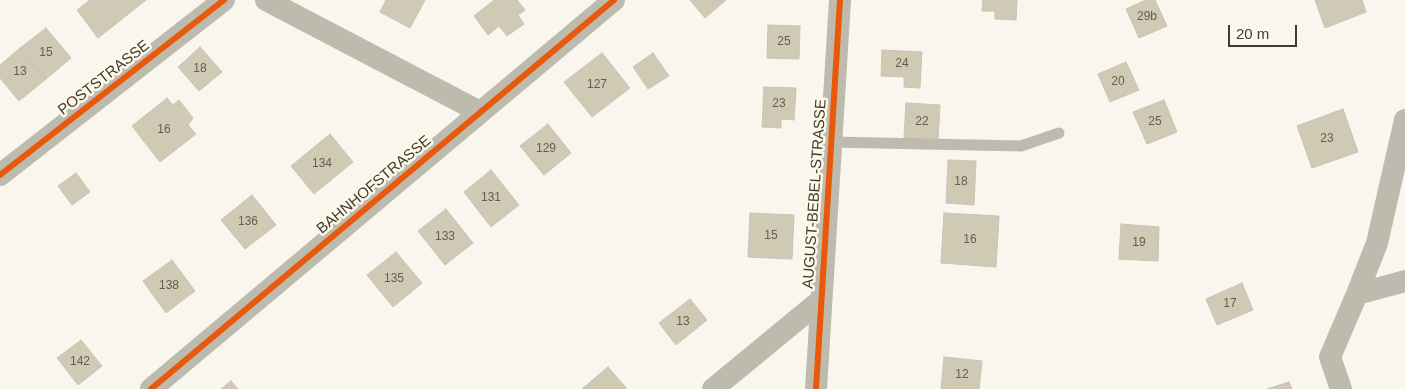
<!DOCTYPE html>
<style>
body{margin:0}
#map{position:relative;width:1405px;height:389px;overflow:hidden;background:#f9f6ed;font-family:Helvetica,sans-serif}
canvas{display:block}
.scale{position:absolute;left:1228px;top:25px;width:69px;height:22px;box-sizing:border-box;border:2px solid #3e3b33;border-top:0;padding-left:6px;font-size:15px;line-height:18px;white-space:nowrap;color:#3e3b33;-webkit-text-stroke:4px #fef8e8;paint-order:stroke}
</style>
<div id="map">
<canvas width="1405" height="389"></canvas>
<div class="scale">20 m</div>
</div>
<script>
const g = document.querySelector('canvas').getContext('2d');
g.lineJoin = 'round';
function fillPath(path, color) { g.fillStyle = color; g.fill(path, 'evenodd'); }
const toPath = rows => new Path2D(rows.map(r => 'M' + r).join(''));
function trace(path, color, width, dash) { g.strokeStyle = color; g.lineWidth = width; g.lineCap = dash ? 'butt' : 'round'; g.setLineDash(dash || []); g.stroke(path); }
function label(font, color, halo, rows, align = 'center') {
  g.font = font + ' Helvetica,sans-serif'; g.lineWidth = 5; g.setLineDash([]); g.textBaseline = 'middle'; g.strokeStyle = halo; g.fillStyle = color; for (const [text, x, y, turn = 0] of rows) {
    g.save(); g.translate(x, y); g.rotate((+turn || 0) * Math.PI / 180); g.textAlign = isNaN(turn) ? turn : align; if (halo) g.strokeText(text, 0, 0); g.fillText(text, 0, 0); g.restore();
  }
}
const building = toPath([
 [90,0,146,0,98,38,77,10,90,0],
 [386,0,425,0,410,28,380,12,386,0],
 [494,0,517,0,525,10,518,15,524,24,507,36,499,26,488,35,474,16,494,0],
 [690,0,726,0,705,18,690,0],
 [983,0,1017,0,1016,20,995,19,995,11,982,11,983,0],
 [1146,0,1155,0,1167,26,1139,38,1126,9,1146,0],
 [1315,0,1362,0,1366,12,1325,28,1315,0],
 [768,25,800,26,799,59,767,58,768,25],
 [46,28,71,58,46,79,20,48,46,28],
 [200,47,222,72,199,91,178,67,200,47],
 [20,48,46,79,19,101,0,78,0,65,20,48],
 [882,50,922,52,920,88,904,87,904,77,881,76,882,50],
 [602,53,630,88,592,117,564,82,602,53],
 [653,53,669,76,648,89,633,67,653,53],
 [1126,62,1139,90,1110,102,1098,74,1126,62],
 [764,87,796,88,794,120,781,119,781,128,762,127,764,87],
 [167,98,173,105,179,100,193,118,188,125,196,134,160,162,132,126,167,98],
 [1164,100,1177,132,1147,144,1133,112,1164,100],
 [906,103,940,105,938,140,904,138,906,103],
 [1343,109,1358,152,1312,168,1297,126,1343,109],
 [548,124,571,153,544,175,520,146,548,124],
 [330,134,353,162,314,194,291,166,330,134],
 [948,160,976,161,974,205,946,203,948,160],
 [491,170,519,205,491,227,464,192,491,170],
 [76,173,90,192,72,205,58,186,76,173],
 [252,195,276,225,245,249,221,220,252,195],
 [446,209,473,243,445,265,418,231,446,209],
 [750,213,794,215,792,259,748,257,750,213],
 [944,213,999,216,996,267,941,263,944,213],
 [1121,224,1159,227,1158,261,1119,259,1121,224],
 [396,252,422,283,393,307,367,275,396,252],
 [172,260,195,291,166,313,143,281,172,260],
 [1242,283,1253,310,1217,325,1206,299,1242,283],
 [690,299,707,320,676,345,659,323,690,299],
 [81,340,102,366,78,385,57,358,81,340],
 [944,357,982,361,979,389,941,389,944,357],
 [608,367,627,389,582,389,608,367],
 [231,381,238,389,221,389,231,381],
 [1289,382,1292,389,1267,389,1289,382]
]);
const lane = toPath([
 [831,142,1021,146,1059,133]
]);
const street = toPath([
 [266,0,480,112],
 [0,175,224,0],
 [1357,294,1405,281],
 [151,389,614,0],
 [713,389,821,300],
 [816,389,840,0],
 [1341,389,1330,357,1357,294,1377,243,1405,120]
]);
const cycleway = toPath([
 [0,175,224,0],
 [151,389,614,0],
 [816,389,840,0]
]);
const numberNames = [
 ["29b",1147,17],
 ["25",784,42],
 ["15",46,53],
 ["24",902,64],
 ["18",200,69],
 ["13",20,72],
 ["20",1118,82],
 ["127",597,85],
 ["23",779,104],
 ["22",922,122],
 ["25",1155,122],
 ["16",164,130],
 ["23",1327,139],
 ["129",546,149],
 ["134",322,164],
 ["18",961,182],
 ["131",491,198],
 ["136",248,222],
 ["15",771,236],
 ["133",445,237],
 ["16",970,240],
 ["19",1139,243],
 ["135",394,279],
 ["138",169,286],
 ["17",1230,304],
 ["13",683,322],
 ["142",80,362],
 ["12",962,375]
];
const streetNames = [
 ["POSTSTRASSE",104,78,-38],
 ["BAHNHOFSTRASSE",374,185,-40],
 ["AUGUST-BEBEL-STRASSE",815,194,-86]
];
fillPath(building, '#d0c9b4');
trace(building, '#c6c3bc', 1);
trace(lane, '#bdbaae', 11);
trace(street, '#bdbaae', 22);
trace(cycleway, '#e8590c', 6);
label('12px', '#625e53', null, numberNames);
label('15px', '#3e3b33', '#fef8e8', streetNames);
</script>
